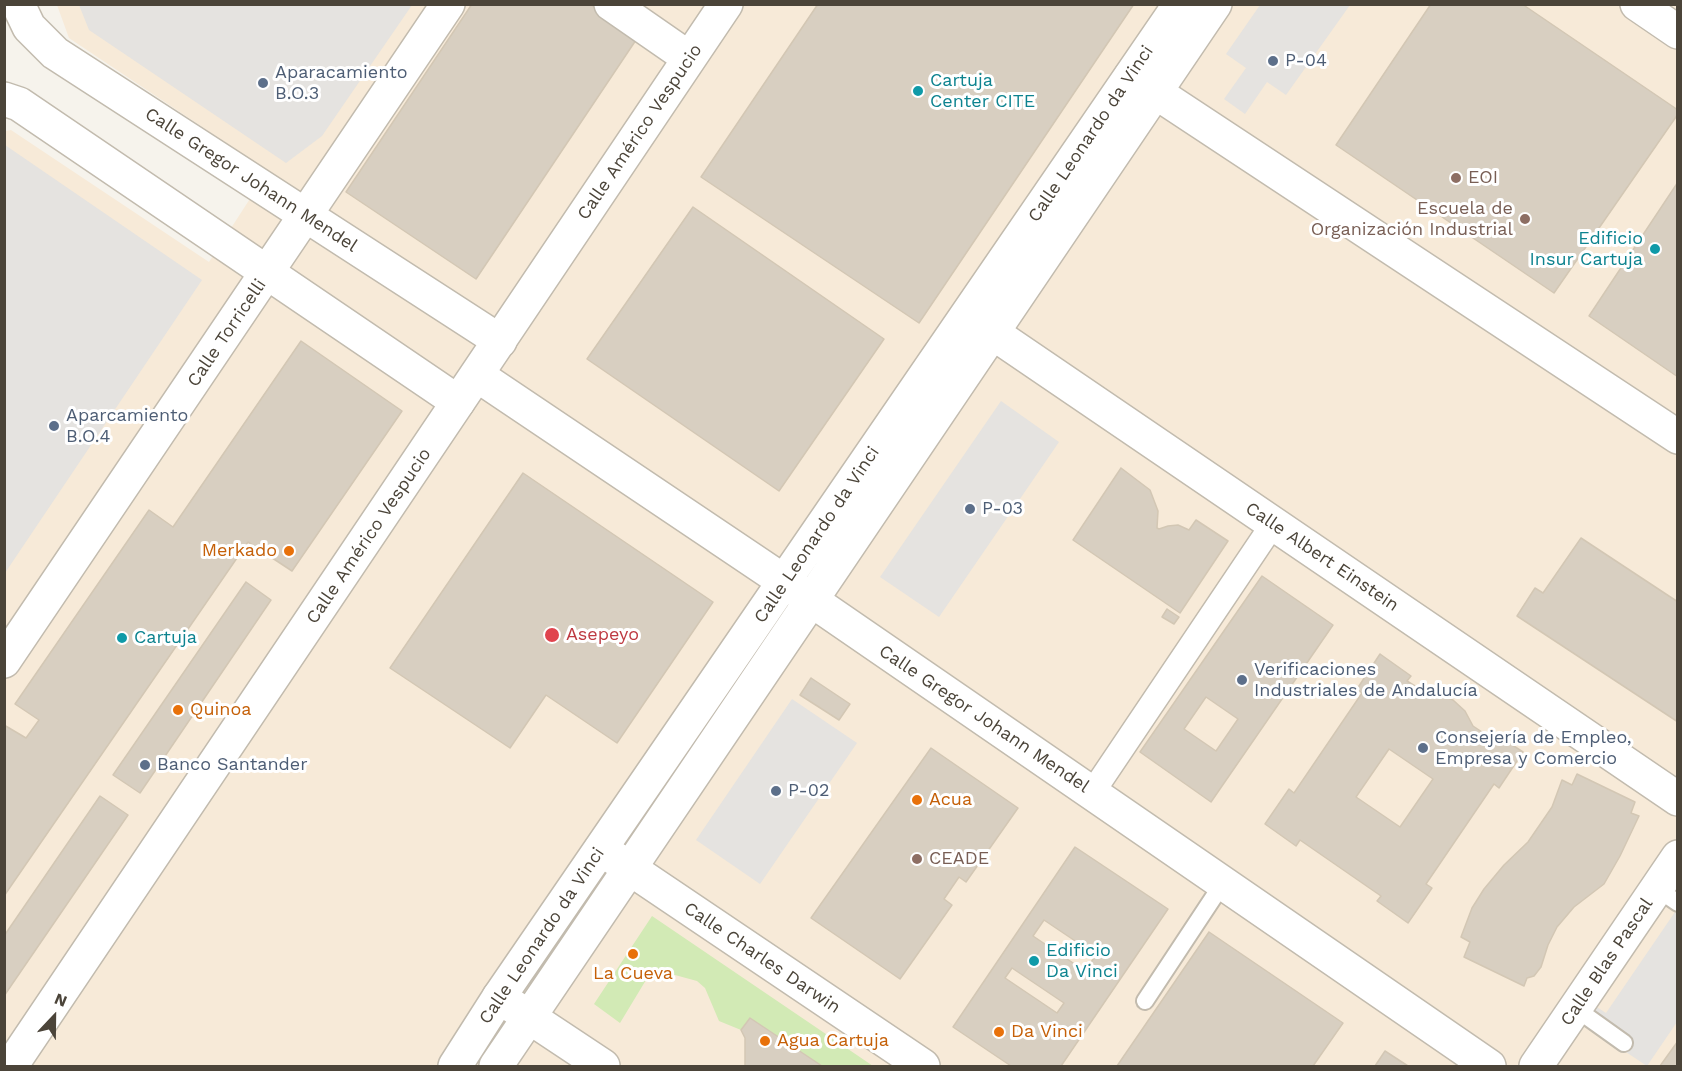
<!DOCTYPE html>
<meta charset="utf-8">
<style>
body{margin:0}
#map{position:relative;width:1682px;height:1071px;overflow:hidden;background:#f6f3ec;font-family:"Work Sans",sans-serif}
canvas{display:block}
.frame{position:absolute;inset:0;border:6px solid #4b4439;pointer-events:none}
.north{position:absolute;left:24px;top:987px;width:60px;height:60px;-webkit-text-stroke:4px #fff;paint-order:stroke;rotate:22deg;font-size:16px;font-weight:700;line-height:24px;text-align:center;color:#4b4439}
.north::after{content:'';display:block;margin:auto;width:21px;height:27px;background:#4b4439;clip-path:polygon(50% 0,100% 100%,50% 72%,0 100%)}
</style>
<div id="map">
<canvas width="1682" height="1071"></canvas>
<div class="frame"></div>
<div class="north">N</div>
</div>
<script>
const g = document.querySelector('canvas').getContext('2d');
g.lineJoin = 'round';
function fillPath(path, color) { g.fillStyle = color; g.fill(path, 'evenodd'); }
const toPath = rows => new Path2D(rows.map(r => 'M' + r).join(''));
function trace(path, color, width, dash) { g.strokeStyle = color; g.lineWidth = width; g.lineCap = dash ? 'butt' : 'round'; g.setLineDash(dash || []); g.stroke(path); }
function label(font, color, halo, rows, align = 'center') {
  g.font = font + ' "Work Sans",sans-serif'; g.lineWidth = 6; g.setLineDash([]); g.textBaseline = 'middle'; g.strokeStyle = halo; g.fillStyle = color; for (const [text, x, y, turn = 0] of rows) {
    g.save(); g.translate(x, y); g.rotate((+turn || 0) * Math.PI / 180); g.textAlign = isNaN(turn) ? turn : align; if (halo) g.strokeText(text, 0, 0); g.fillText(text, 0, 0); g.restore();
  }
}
const commercial = toPath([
 [57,5,1677,5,1677,1066,5,1066,5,131,11,130,209,262,268,171,69,38]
]);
const green = toPath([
 [652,916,873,1066,822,1066,750,1018,741,1030,719,1021,705,988,697,981,675,975,661,975,646,980,620,1023,594,1004]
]);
const parking = toPath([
 [79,5,79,4,412,5,322,136,286,163,89,30],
 [1260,5,1350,5,1286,95,1267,82,1245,114,1224,99,1246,68,1226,54],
 [5,145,202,280,5,573],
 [1001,401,1059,442,939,617,880,577],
 [792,699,857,743,760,884,696,840],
 [1678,883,1677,1022,1647,1066,1581,1022,1592,1004,1606,1013,1675,912,1659,900]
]);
const building = toPath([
 [472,4,590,4,638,37,476,279,346,192,472,4],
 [818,4,1134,4,919,323,701,177,818,4],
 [1431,4,1522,4,1678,110,1678,114,1554,293,1336,145,1431,4],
 [1678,182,1678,377,1589,316,1678,182],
 [693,207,884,339,779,491,587,359,693,207],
 [301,341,402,411,292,571,248,542,4,896,4,725,26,738,39,720,15,704,149,510,173,527,301,341],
 [1121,468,1150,490,1158,511,1157,528,1159,529,1168,526,1178,525,1189,530,1196,520,1228,541,1180,613,1073,540,1121,468],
 [523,473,713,602,617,743,546,695,510,748,390,668,523,473],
 [1581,538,1678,602,1678,722,1517,616,1535,588,1543,593,1581,538],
 [1262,576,1333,625,1211,802,1140,752,1262,576],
 [1206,697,1238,719,1216,751,1184,729,1206,697],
 [246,582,271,600,140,793,113,775,246,582],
 [1167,609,1179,617,1174,624,1162,617,1167,609],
 [1380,654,1411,676,1407,681,1423,691,1437,693,1453,700,1465,711,1473,726,1488,736,1491,731,1523,752,1499,788,1494,784,1426,884,1432,888,1408,923,1377,901,1381,896,1300,840,1296,846,1265,824,1289,789,1294,793,1362,693,1357,689,1380,654],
 [1389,749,1433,779,1400,827,1356,797,1389,749],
 [811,678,850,704,839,720,800,695,811,678],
 [931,748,1018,808,966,882,959,877,944,899,952,905,900,979,811,918,931,748],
 [1577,774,1635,802,1631,813,1639,816,1620,856,1604,884,1574,907,1557,927,1548,945,1541,967,1534,976,1527,978,1524,986,1464,957,1470,942,1461,937,1472,908,1484,889,1504,865,1528,842,1552,807,1562,780,1572,785,1577,774],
 [100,796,128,815,4,996,4,936,100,796],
 [1075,847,1168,909,1061,1066,1011,1066,953,1027,1075,847],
 [1044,920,1096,955,1085,971,1033,936,1044,920],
 [1012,968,1064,1003,1057,1013,1005,978,1012,968],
 [1209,932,1343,1023,1313,1066,1117,1066,1209,932],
 [750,1018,822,1066,745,1066,745,1038,741,1030,750,1018],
 [1678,1041,1678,1066,1660,1066,1678,1041],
 [1385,1051,1408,1066,1375,1066,1385,1051]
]);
const service = toPath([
 [1656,888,1678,903],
 [1145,1001,1223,883],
 [1575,1008,1624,1043]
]);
const pedestrian = toPath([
 [1092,793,1273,524]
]);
const minor = toPath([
 [18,4,29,27,55,53,500,341],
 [611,4,689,58],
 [1637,4,1678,32],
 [1131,76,1678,437],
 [4,99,19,104,458,402],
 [968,316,1678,799],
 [477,375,785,582,1489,1066],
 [4,661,448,4],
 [601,849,923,1066],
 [499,997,603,1066],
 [1536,1066,1678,857]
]);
const tertiary = toPath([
 [11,1066,726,4],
 [455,1066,499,997,1180,4],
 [496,1066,1215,4]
]);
const markers = [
 [1273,61,6,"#5c6f8a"],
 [263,83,6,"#5c6f8a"],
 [918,91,6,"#0f9aa8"],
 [1456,178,6,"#8d6e63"],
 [1525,219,6,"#8d6e63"],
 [1655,249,6,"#0f9aa8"],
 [54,426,6,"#5c6f8a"],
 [970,509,6,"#5c6f8a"],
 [289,551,6,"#e8710a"],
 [552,635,8,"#e0444e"],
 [122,638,6,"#0f9aa8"],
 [1242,680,6,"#5c6f8a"],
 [178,710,6,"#e8710a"],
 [1423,748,6,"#5c6f8a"],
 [145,765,6,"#5c6f8a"],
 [776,791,6,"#5c6f8a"],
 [917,800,6,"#e8710a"],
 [917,859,6,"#8d6e63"],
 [633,954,6,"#e8710a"],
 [1034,961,6,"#0f9aa8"],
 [999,1032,6,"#e8710a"],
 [765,1041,6,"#e8710a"]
];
const serviceNames = [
 ["P-04",1285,61],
 ["Aparacamiento",275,73],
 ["B.O.3",275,94],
 ["Aparcamiento",66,416],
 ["B.O.4",66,437],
 ["P-03",982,509],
 ["Verificaciones",1254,670],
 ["Industriales de Andalucía",1254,691],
 ["Consejería de Empleo,",1435,738],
 ["Empresa y Comercio",1435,759],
 ["Banco Santander",157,765],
 ["P-02",788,791]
];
const cultureNames = [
 ["Cartuja",930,81],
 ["Center CITE",930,102],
 ["Edificio",1643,239,"right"],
 ["Insur Cartuja",1643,260,"right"],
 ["Cartuja",134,638],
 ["Edificio",1046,951],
 ["Da Vinci",1046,972]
];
const streetNames = [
 ["Calle Américo Vespucio",640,132,-56],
 ["Calle Leonardo da Vinci",1091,134,-56],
 ["Calle Gregor Johann Mendel",251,180,33],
 ["Calle Torricelli",227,333,-56],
 ["Calle Leonardo da Vinci",817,535,-56],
 ["Calle Américo Vespucio",369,536,-56],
 ["Calle Albert Einstein",1322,557,34],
 ["Calle Gregor Johann Mendel",984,719,34],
 ["Calle Leonardo da Vinci",542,936,-56],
 ["Calle Charles Darwin",762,958,34],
 ["Calle Blas Pascal",1607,962,-56]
];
const educationNames = [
 ["EOI",1468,178],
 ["Escuela de",1513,209,"right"],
 ["Organización Industrial",1513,230,"right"],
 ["CEADE",929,859]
];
const foodNames = [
 ["Merkado",277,551,"right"],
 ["Quinoa",190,710],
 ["Acua",929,800],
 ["La Cueva",633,974,"center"],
 ["Da Vinci",1011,1032],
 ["Agua Cartuja",777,1041]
];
const healthNames = [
 ["Asepeyo",566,635]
];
fillPath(commercial, '#f7ead8');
fillPath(green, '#d2eab5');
fillPath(parking, '#e5e3e0');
fillPath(building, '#d8cfc1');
trace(building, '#d3c7b4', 1.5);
trace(service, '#c2bbae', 20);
trace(pedestrian, '#c2bbae', 27);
trace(minor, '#c2bbae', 36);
trace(tertiary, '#c2bbae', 36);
trace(service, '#fff', 16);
trace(pedestrian, '#fff', 24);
trace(minor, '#fff', 33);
trace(tertiary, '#fff', 33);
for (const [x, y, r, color] of markers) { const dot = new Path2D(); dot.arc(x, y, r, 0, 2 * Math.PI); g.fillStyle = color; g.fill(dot); trace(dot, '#fff', 2); }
label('18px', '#4e5e75', '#fff', serviceNames, 'left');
label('18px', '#0d838f', '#fff', cultureNames, 'left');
label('18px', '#4b4439', '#fff', streetNames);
label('18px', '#785e54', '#fff', educationNames, 'left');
label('18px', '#c56008', '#fff', foodNames, 'left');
label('18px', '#be3a42', '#fff', healthNames, 'left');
</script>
